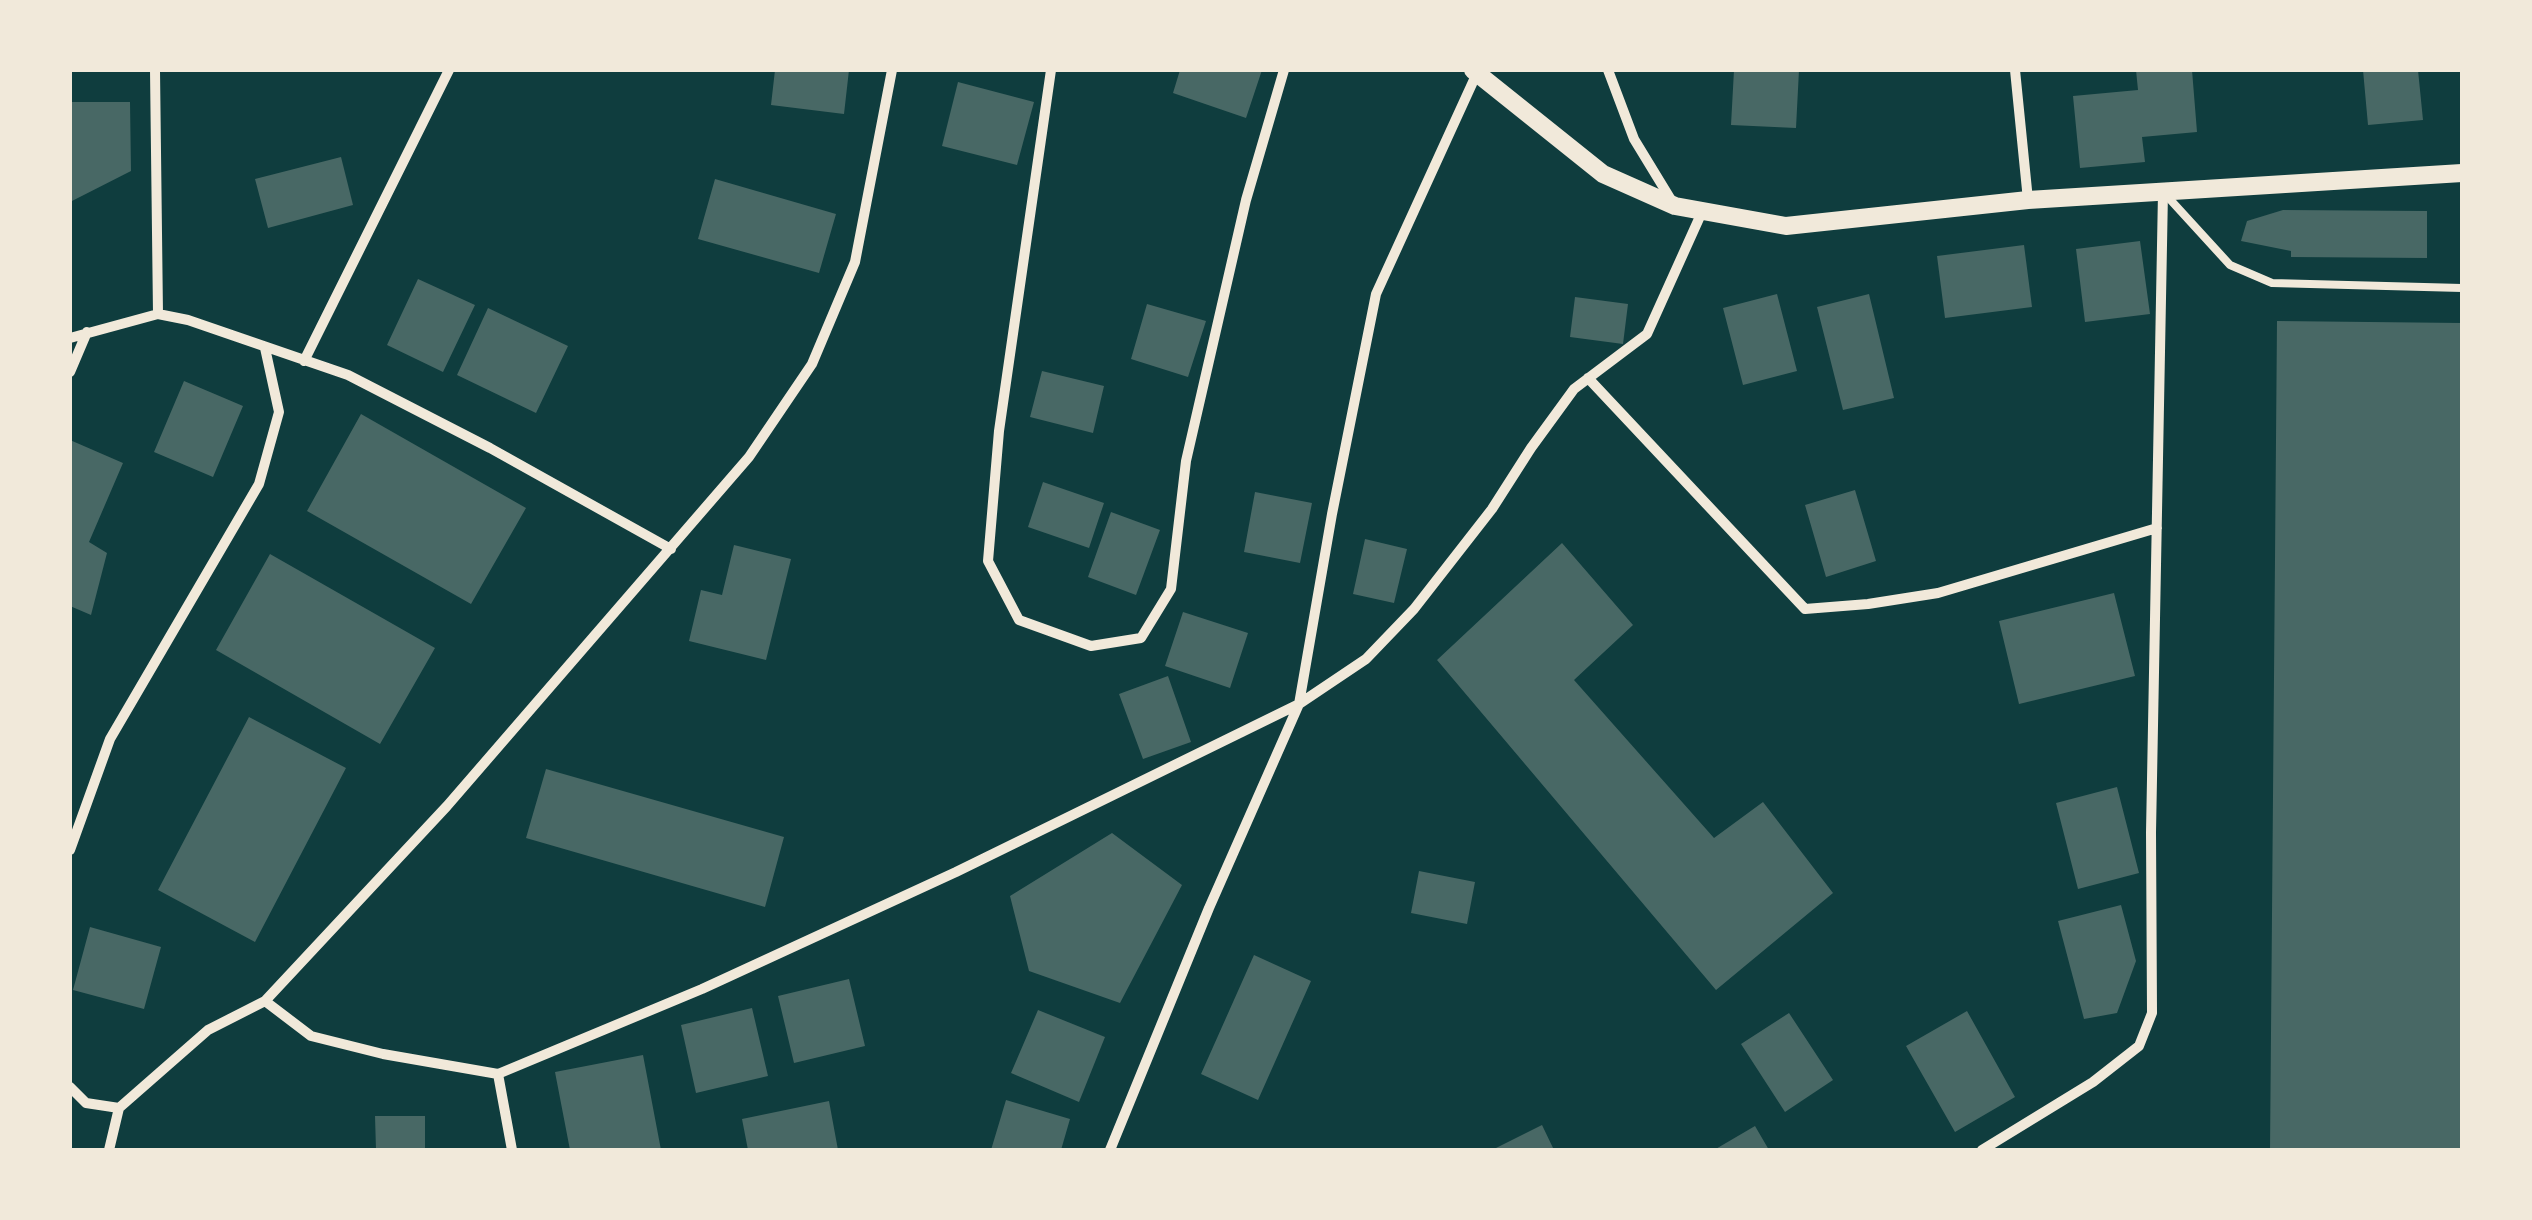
<!DOCTYPE html>
<style>
body{margin:0}
#map{position:relative;width:2532px;height:1220px;overflow:hidden;background:#0f3d3e;font-family:"Archivo Narrow",sans-serif}
canvas{display:block}
.frame{position:absolute;inset:0;border:72px solid #f1e9da;pointer-events:none}
</style>
<div id="map">
<canvas width="2532" height="1220"></canvas>
<div class="frame"></div>
</div>
<script>
const g = document.querySelector('canvas').getContext('2d');
g.lineJoin = 'round';
function fillPath(path, color) { g.fillStyle = color; g.fill(path, 'evenodd'); }
const toPath = rows => new Path2D(rows.map(r => 'M' + r).join(''));
function trace(path, color, width, dash) { g.strokeStyle = color; g.lineWidth = width; g.lineCap = dash ? 'butt' : 'round'; g.setLineDash(dash || []); g.stroke(path); }
const building = toPath([
 [775,70,849,70,844,114,771,105],
 [1180,70,1262,70,1246,118,1173,93],
 [1734,70,1799,70,1796,128,1731,125],
 [2136,70,2192,70,2197,132,2142,137,2145,162,2080,168,2073,96,2138,90],
 [2363,70,2418,70,2423,120,2368,125],
 [958,82,1034,102,1017,165,942,146],
 [70,102,130,102,131,171,70,202],
 [341,157,353,205,268,228,255,179],
 [715,179,836,214,819,273,698,239],
 [2283,210,2427,211,2427,258,2291,257,2291,251,2241,241,2247,221],
 [2140,241,2150,314,2085,322,2076,249],
 [2024,245,2032,307,1945,318,1937,256],
 [418,279,475,305,443,372,387,345],
 [1777,294,1797,371,1743,385,1723,308],
 [1869,294,1894,398,1843,410,1817,307],
 [1575,297,1628,304,1623,344,1570,337],
 [1147,304,1206,321,1188,377,1131,359],
 [488,308,568,346,536,413,457,375],
 [2277,321,2462,323,2462,1150,2270,1150],
 [1042,371,1104,386,1093,433,1030,417],
 [184,381,243,406,213,477,154,452],
 [361,414,526,508,471,604,307,511],
 [70,440,123,463,89,542,107,553,91,615,70,606],
 [1043,482,1104,503,1089,548,1028,527],
 [1855,490,1876,561,1826,577,1805,505],
 [1255,492,1312,503,1300,563,1244,552],
 [1111,512,1160,530,1136,595,1088,577],
 [1365,539,1407,549,1394,603,1353,594],
 [1562,543,1633,625,1574,680,1714,838,1763,802,1833,893,1716,990,1437,660],
 [734,545,791,559,766,660,689,641,701,590,722,595],
 [270,554,435,648,380,744,216,650],
 [2114,593,2135,676,2019,704,1999,621],
 [1183,612,1248,633,1230,688,1165,666],
 [1168,676,1191,742,1143,759,1119,694],
 [249,717,346,768,255,942,158,890],
 [546,769,784,837,765,907,526,838],
 [2117,787,2139,873,2078,889,2056,803],
 [1112,833,1182,885,1120,1003,1029,971,1010,896],
 [1419,871,1475,882,1467,924,1411,913],
 [2121,905,2136,961,2117,1013,2084,1019,2058,921],
 [90,927,161,947,144,1009,73,990],
 [1254,955,1311,981,1258,1100,1201,1074],
 [849,979,865,1046,794,1063,778,996],
 [752,1008,768,1076,696,1093,681,1025],
 [1038,1010,1105,1037,1079,1102,1011,1073],
 [1967,1011,2015,1097,1955,1132,1906,1046],
 [1789,1013,1833,1080,1785,1112,1741,1044],
 [643,1055,661,1150,570,1150,555,1072],
 [1006,1100,1070,1119,1061,1150,991,1150],
 [829,1101,838,1150,748,1150,742,1119],
 [375,1116,425,1116,425,1150,376,1150],
 [1542,1125,1554,1150,1492,1150],
 [1755,1126,1769,1150,1714,1150]
]);
const service = toPath([
 [2166,195,2230,265,2272,283,2462,288]
]);
const minor = toPath([
 [155,70,158,314],
 [1051,70,999,431,988,561,1019,620,1091,646,1141,638,1171,589,1186,461,1246,200,1284,70],
 [1608,70,1634,139,1673,203],
 [2015,70,2028,200],
 [70,338,158,314,188,320,348,375,490,448,671,549],
 [304,361,449,70],
 [70,372,87,332],
 [1588,378,1805,609,1868,604,1938,593,2157,528],
 [70,850,110,739,259,484,279,412,265,348],
 [265,1001,311,1036,383,1054,498,1074,702,989,956,872,1299,704,1366,659,1414,609,1492,509,1531,448,1574,389,1647,334,1702,212],
 [498,1074,512,1150],
 [70,1087,86,1103,119,1108,208,1030,265,1001,447,806,749,457,812,364,855,262,892,70],
 [109,1150,119,1108],
 [1110,1150,1209,908,1299,704,1332,514,1376,294,1477,73],
 [1982,1150,2093,1082,2139,1046,2152,1013,2151,832,2163,192]
]);
const tertiary = toPath([
 [1473,70,1603,174,1675,206,1786,226,2028,200,2462,173]
]);
fillPath(building, '#486865');
trace(service, '#f1e9da', 8);
trace(minor, '#f1e9da', 10);
trace(tertiary, '#f1e9da', 18);
</script>
